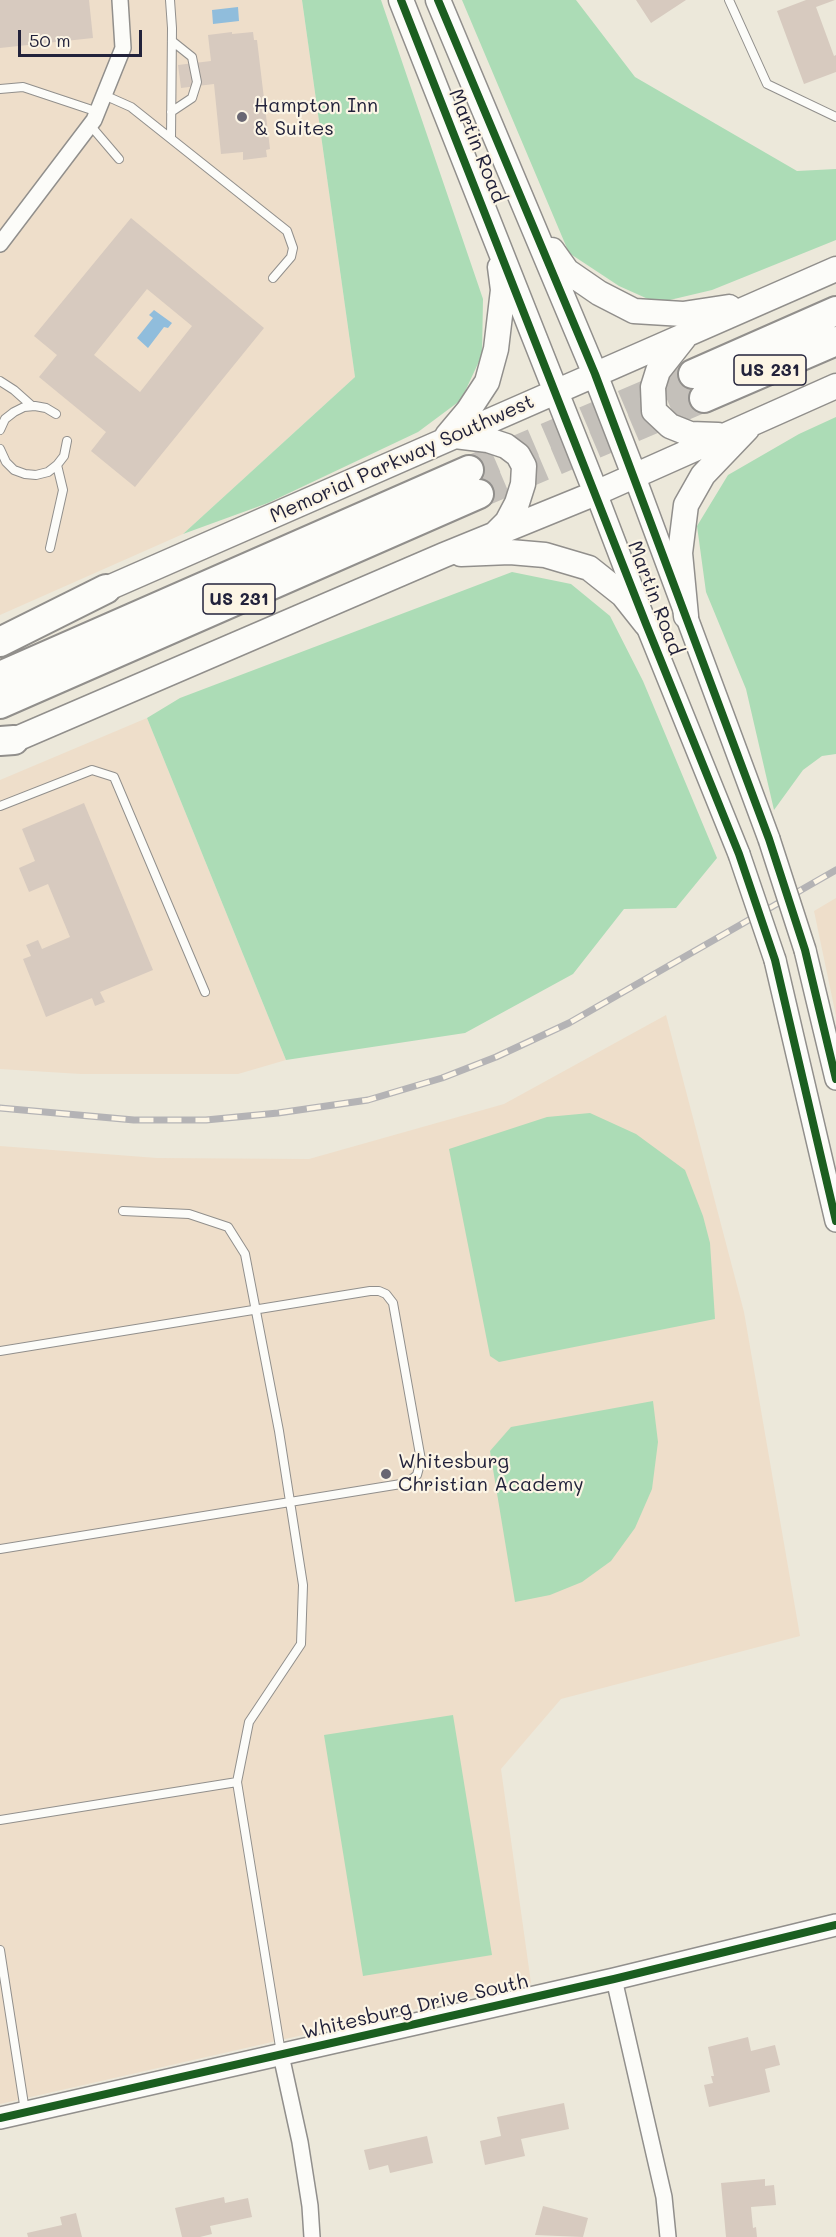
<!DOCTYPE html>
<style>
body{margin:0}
#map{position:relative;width:836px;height:2237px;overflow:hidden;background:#ece8da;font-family:Mali,sans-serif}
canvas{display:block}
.scale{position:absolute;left:18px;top:30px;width:124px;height:27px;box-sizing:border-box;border:3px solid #22223b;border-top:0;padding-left:8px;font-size:18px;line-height:21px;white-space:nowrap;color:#22223b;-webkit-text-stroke:4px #fcf5e5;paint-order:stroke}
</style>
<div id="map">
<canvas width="836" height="2237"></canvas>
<div class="scale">50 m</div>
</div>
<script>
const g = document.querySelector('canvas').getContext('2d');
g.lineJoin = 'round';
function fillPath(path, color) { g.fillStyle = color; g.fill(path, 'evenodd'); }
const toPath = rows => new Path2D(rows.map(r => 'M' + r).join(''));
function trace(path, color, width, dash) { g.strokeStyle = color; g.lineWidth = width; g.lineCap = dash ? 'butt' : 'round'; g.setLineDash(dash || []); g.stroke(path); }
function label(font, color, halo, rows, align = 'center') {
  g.font = font + ' Mali,sans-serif'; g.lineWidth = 4.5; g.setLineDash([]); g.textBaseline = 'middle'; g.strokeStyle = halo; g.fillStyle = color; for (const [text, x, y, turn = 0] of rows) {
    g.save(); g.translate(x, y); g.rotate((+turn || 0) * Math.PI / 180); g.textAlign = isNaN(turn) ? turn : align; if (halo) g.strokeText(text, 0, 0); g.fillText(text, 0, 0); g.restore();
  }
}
const built = toPath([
 [0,0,302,0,355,377,183,534,0,615],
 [147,718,286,1060,238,1074,81,1074,0,1069,0,780],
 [836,898,836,1016,814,911],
 [666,1015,744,1312,800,1636,561,1699,501,1769,531,1983,0,2104,0,1146,157,1158,309,1159,504,1104]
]);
const green = toPath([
 [302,0,381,0,483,299,482,355,461,400,418,432,268,503,183,534,355,377],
 [462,0,576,0,635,77,797,171,836,169,836,240,712,290,657,303,619,286,569,253],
 [836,417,836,754,822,756,803,770,774,810,746,689,706,592,697,526,728,475,799,434],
 [512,572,571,584,610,616,643,681,717,858,676,908,624,909,573,974,465,1033,286,1060,147,718,180,698],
 [590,1113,636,1134,685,1170,703,1216,710,1243,715,1319,499,1362,490,1356,449,1149,547,1117],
 [653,1401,658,1442,652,1489,635,1528,611,1561,582,1582,550,1595,515,1602,490,1451,511,1427],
 [453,1715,492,1955,363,1976,324,1735]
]);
const water = toPath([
 [238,7,239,21,213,24,212,10],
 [154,310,172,323,168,328,164,327,148,348,137,338,153,318,149,315]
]);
const building = toPath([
 [0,0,89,0,93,38,0,48],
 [636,0,686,0,651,23],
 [806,0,835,0,816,7,834,56,836,55,836,72,804,84,777,11],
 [232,32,232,34,253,32,254,40,257,40,270,149,266,150,267,157,243,160,243,152,221,154,214,84,181,88,178,65,211,61,208,35],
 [131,218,264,328,135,487,91,451,106,432,39,377,57,355,34,336],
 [147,289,192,326,140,392,94,355],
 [84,803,153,970,100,992,105,1002,95,1006,92,998,46,1017,23,959,31,956,26,945,38,940,42,949,70,937,48,884,29,892,19,868,35,861,22,829],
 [748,2037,751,2051,775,2045,780,2065,765,2069,770,2092,709,2107,704,2085,713,2083,711,2076,714,2076,708,2047],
 [564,2103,569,2129,521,2139,525,2156,485,2165,480,2141,501,2136,497,2117],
 [427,2136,433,2163,390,2173,388,2165,369,2170,364,2150],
 [765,2179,765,2186,774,2185,776,2205,751,2207,753,2228,756,2227,757,2237,726,2237,721,2183],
 [224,2197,225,2203,248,2198,252,2217,210,2226,212,2234,200,2237,182,2237,175,2208],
 [543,2206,588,2218,583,2237,535,2235],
 [76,2213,82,2237,28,2237,27,2233,62,2225,60,2217]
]);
const motorwayTunnel = toPath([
 [469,470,693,374],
 [479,494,704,398]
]);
const service = toPath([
 [170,0,172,28,171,138],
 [729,0,767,84,836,117],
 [0,89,23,87,98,112],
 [104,95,131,107,287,231,293,248,291,257,273,278],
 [171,112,192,98,197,82,192,57,172,41],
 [90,125,119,159],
 [0,381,14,390,32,406],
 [0,430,5,419,14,412,24,407,35,406,46,408,56,414],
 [0,449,6,462,14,470,25,474,36,475,48,472,57,465,64,456,67,441],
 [50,548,63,490,57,465],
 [0,806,92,770,114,777,205,992],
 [123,1211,189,1214,228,1227,245,1254,279,1431,303,1585,301,1644,249,1722,237,1782,281,2053],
 [0,1351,370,1291,379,1291,386,1294,393,1303,421,1460,417,1475,407,1483,0,1549],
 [0,1820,237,1782],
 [0,1950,25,2111]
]);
const minor = toPath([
 [0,244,94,120,123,48,120,0],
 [614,1979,664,2197,668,2237],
 [281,2055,300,2142,310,2206,312,2237]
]);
const secondary = toPath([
 [634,475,769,839],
 [596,493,646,624,739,854],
 [805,950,836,1079],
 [775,960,836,1221],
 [0,2118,614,1979,836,1925]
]);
const primary = toPath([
 [401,0,596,493],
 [438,0,595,374,634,475],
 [552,250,567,271,599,293,634,311,683,314,729,307],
 [684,338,658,371,653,387,654,411,670,426,690,434,718,435],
 [447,436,468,411,487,382,496,349,503,290,500,267],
 [455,436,488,440,506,446,518,455,524,466,523,484,517,503,507,522,496,533],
 [461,554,510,552,545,555,589,568,623,595,646,624],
 [106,589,836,269],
 [686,616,680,553,686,505,703,475,747,429],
 [14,740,444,555,596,493,836,386]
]);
const motorway = toPath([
 [693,374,836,311],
 [704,398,836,341],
 [0,642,106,589],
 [0,676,469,470],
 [0,704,479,494],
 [0,741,14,740]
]);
const rail = toPath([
 [0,1108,134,1120,206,1120,278,1113,368,1100,442,1078,496,1057,569,1023,836,870]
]);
const secondaryBridge = toPath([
 [769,839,805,950],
 [739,854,775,960]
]);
const cycleway = toPath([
 [401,0,646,624,739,854,775,960,836,1221],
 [438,0,595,374,769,839,805,950,836,1079],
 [0,2118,614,1979,836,1925]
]);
const markers = [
 [242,117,6,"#696773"],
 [386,1474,6,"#696773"]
];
const shields = [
 [770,370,72],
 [239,599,72]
];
const shieldNames = [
 ["US 231",770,370],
 ["US 231",239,599]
];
const poiNames = [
 ["Hampton Inn",254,106],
 ["& Suites",254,129],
 ["Whitesburg",398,1462],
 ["Christian Academy",398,1485]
];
const streetNames = [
 ["Martin Road",477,146,68],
 ["Memorial Parkway Southwest",402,459,-24],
 ["Martin Road",655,598,69],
 ["Whitesburg Drive South",415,2007,-13]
];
fillPath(built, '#eedeca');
fillPath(green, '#acdcb6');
fillPath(water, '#90bddc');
fillPath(building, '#d7cabf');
trace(motorwayTunnel, '#c4c0ba', 28, [28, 14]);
trace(service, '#918f8c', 10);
trace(minor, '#918f8c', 18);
trace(secondary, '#918f8c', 24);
trace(primary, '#918f8c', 27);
trace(motorway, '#918f8c', 32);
trace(service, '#fcfcf9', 8);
trace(minor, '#fcfcf9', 15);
trace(secondary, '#fcfcf9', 21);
trace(primary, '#fcfcf9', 24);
trace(motorway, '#fcfcf9', 28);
trace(rail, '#b4b3b5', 7);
trace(rail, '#fcf5e5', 4.5, [14]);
trace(secondaryBridge, '#918f8c', 24, []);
trace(secondaryBridge, '#fcfcf9', 21);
trace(cycleway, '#1b5e20', 8);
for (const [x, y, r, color] of markers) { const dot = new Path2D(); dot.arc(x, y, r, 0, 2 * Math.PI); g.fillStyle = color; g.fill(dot); trace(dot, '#fcf5e5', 2); }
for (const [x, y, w] of shields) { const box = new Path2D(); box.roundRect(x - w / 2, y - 15, w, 30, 4.5); g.fillStyle = '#fcf5e5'; g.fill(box); trace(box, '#22223b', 1.5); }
label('bold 18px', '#22223b', null, shieldNames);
label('20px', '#22223b', '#fcf5e5', poiNames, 'left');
label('20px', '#22223b', '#fcf5e5', streetNames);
</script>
